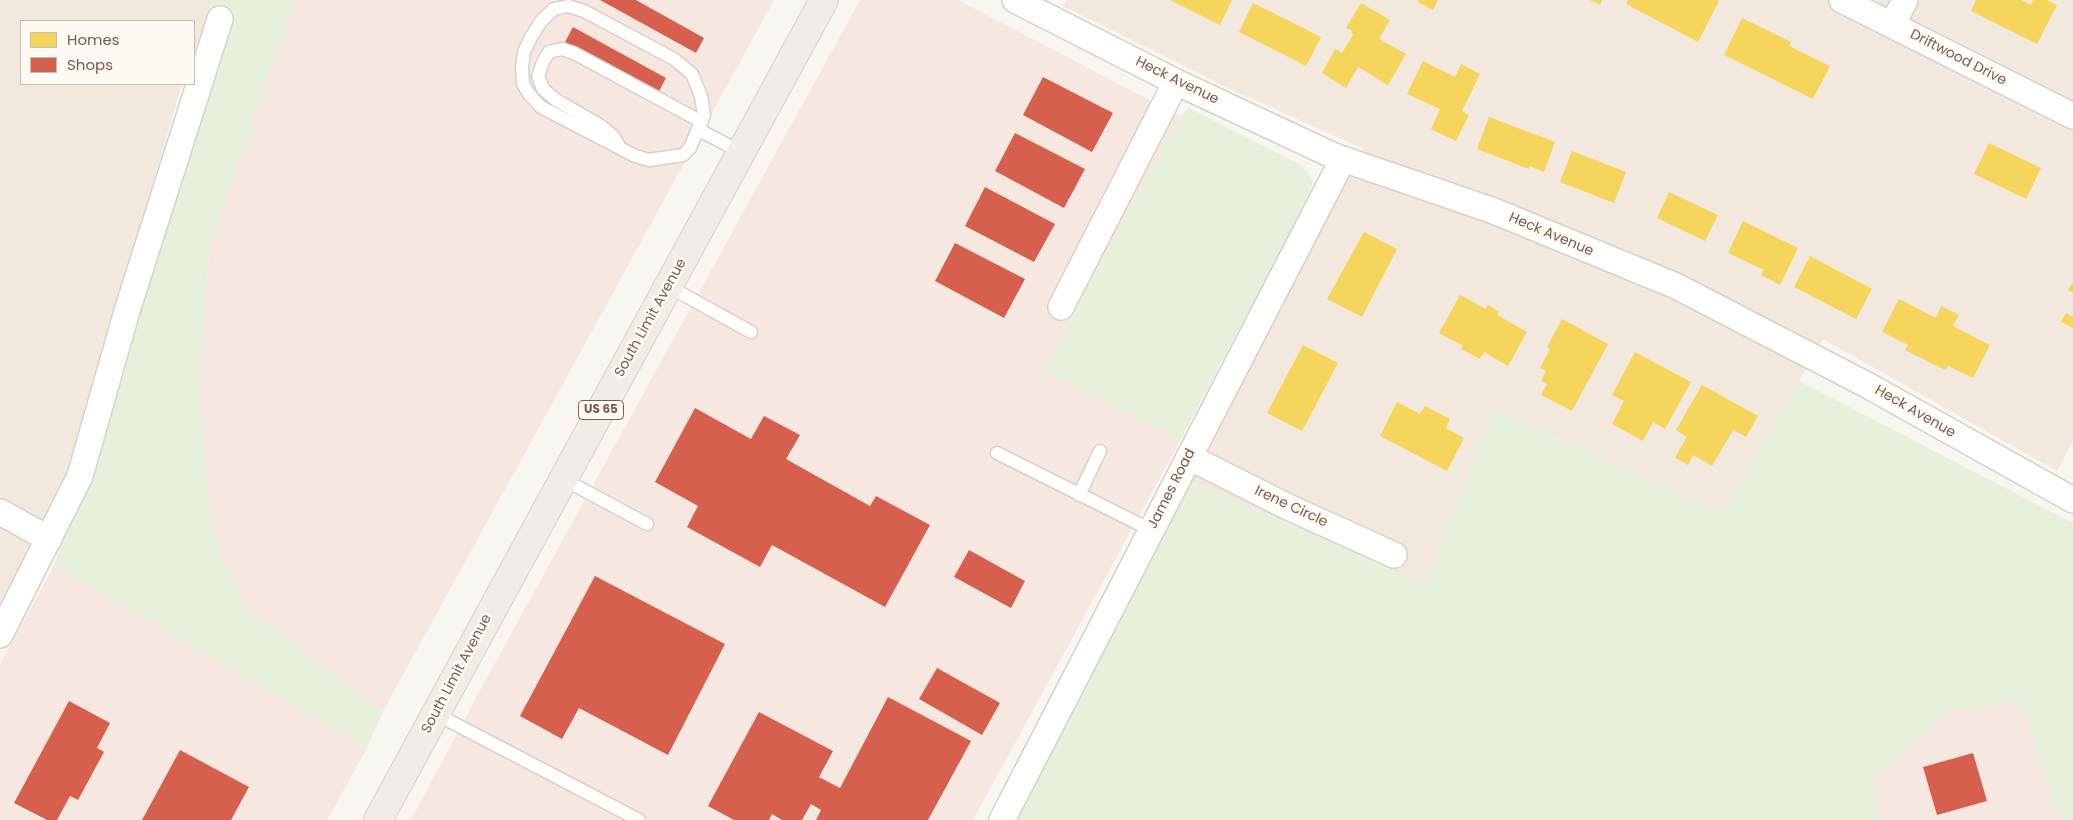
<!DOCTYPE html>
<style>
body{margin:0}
#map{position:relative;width:2073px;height:820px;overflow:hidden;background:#f9f5f0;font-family:Poppins,sans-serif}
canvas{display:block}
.legend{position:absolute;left:20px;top:20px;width:175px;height:65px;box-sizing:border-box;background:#fffaf3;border:1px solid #cabbb1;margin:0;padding:6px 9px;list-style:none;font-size:15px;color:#7a5c4d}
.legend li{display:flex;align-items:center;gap:10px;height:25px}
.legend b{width:25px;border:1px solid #cabbb1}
</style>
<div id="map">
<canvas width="2073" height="820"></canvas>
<ul class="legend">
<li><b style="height:14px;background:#f6d55c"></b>Homes</li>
<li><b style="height:14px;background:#d6604d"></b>Shops</li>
</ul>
</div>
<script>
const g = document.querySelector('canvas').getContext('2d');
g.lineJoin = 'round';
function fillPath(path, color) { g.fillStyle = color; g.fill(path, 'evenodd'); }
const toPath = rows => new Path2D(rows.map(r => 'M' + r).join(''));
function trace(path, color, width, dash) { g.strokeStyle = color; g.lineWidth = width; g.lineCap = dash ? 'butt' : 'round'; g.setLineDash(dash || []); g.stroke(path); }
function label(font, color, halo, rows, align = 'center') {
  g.font = font + ' Poppins,sans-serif'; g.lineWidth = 5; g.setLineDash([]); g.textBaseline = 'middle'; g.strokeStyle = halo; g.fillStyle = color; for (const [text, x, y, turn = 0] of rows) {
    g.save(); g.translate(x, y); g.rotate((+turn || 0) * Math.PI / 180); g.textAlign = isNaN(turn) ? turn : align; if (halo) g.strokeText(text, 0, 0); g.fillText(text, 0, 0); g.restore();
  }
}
const residential = toPath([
 [0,0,213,0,194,51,194,21,21,21,21,84,182,84,67,477,0,603],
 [1067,0,2073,0,2073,441,2057,471,1823,339,1723,514,1495,409,1425,585,1190,480,1364,149,1228,88,1063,6]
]);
const commercial = toPath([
 [296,0,774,0,383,711,245,607,213,532,200,401,209,250],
 [860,0,958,0,1180,116,1044,371,1180,441,973,820,411,820,483,685],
 [54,566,367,748,327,820,0,820,0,664],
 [2022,701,2059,820,1881,820,1872,780,1948,712]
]);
const green = toPath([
 [213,0,296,0,209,250,200,401,213,532,245,607,383,711,367,748,54,566,224,24,208,14],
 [1189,108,1303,166,1313,180,1310,195,1180,441,1044,371,1180,116],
 [1799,381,2073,523,2073,820,2059,820,2022,701,1948,712,1872,780,1881,820,1009,820,1190,480,1425,585,1495,409,1723,514]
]);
const homes = toPath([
 [1170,0,1232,0,1220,25],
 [1419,0,1438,0,1433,10,1418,2],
 [1590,0,1602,0,1600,5],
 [1628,0,1717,0,1719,1,1698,42,1626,4],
 [1976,0,2021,0,2031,5,2033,0,2047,0,2057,5,2037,44,1971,11],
 [1253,3,1321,37,1306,66,1239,32],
 [1361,3,1390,20,1379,39,1406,54,1388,85,1358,67,1346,88,1322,73,1335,49,1342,53,1353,35,1351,30,1346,28],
 [1742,18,1791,42,1789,46,1830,66,1813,99,1724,55],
 [1423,61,1455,77,1461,64,1480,74,1462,111,1469,115,1456,141,1431,129,1440,109,1407,94],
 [1489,117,1555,142,1544,172,1530,166,1529,169,1477,149],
 [1989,143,2041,168,2026,199,1974,174],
 [1572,151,1626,172,1614,203,1560,182],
 [1669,192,1718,215,1705,241,1657,218],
 [1743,221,1798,248,1780,285,1761,275,1764,270,1728,253],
 [1364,232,1397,249,1362,317,1327,299],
 [1810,256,1872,289,1856,319,1794,287],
 [2073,282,2073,293,2068,290],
 [1460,295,1486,309,1488,305,1499,312,1497,315,1527,332,1508,366,1484,352,1480,359,1461,349,1463,346,1439,333],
 [1899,299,1936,318,1941,306,1959,315,1953,326,1990,345,1973,378,1948,366,1945,370,1905,350,1908,345,1882,332],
 [2066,313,2073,317,2073,328,2061,322],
 [1562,319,1608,344,1572,411,1541,395,1547,384,1541,381,1546,371,1540,368,1550,349,1547,347],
 [1303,345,1338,363,1302,431,1267,413],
 [1635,352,1691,382,1665,429,1653,422,1643,441,1612,424,1624,401,1612,395],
 [1702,385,1758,416,1746,437,1733,430,1712,466,1693,455,1688,465,1675,458,1687,437,1676,430],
 [1397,402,1420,414,1425,406,1450,419,1446,428,1464,438,1447,471,1380,436]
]);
const shops = toPath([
 [600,0,636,0,704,38,696,53],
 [573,27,666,78,658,93,565,42],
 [1043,77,1113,113,1092,152,1023,115],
 [1015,133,1085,169,1064,208,995,171],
 [985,187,1055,224,1034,262,965,226],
 [955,243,1025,279,1004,318,935,281],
 [695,408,751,439,764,416,800,435,786,459,870,506,876,496,930,525,885,607,772,545,760,567,687,527,698,506,655,482],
 [969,550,1025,581,1011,608,954,577],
 [595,576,725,644,668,755,579,708,562,739,520,716],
 [937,668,1000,703,982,735,919,699],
 [888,697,971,741,928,820,816,820,821,810,811,804,802,820,782,820,772,814,769,820,734,820,708,806,759,712,833,751,819,777,840,788],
 [69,701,110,723,97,748,104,752,78,800,70,796,57,820,47,820,14,803],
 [180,750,249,787,231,820,142,820],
 [1973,753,1987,801,1937,815,1923,767]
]);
const service = toPath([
 [568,6,584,11,674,59,692,74,701,96,704,115,690,148,683,155,649,160,635,156,541,107,529,94,523,84,522,67,524,52,531,37,542,20,554,9,568,6],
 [699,130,741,152],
 [619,146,613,136,601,126,556,100,543,89,538,76,543,62,549,52,562,49,574,53,702,122],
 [668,286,751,332],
 [997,453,1151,530],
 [563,479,647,524],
 [1079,495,1100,451],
 [436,714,639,820]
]);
const minor = toPath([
 [1015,0,1176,82,1334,156,1494,211,1676,286,1867,385,2073,500],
 [1842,0,2073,116],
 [1892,25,1905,0],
 [1061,307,1176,82],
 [1189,457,1286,506,1394,555],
 [0,512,49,539],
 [0,635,80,476,127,311,220,19],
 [1002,820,1343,159]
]);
const trunk = toPath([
 [378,820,824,0]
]);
const shields = [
 [601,410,45]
];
const shieldNames = [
 ["US 65",601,410]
];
const streetNames = [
 ["Driftwood Drive",1958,58,27],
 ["Heck Avenue",1177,81,26],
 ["Heck Avenue",1551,235,23],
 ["South Limit Avenue",651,318,-61],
 ["Heck Avenue",1915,412,30],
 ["James Road",1172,489,-63],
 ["Irene Circle",1291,507,25],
 ["South Limit Avenue",457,674,-62]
];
fillPath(residential, '#f2e8de');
fillPath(commercial, '#f6e8e1');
fillPath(green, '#e7f0db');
fillPath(homes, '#f6d55c');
fillPath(shops, '#d6604d');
trace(service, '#d7d1cb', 15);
trace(minor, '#d7d1cb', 28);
trace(trunk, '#dad1cc', 30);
trace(service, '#fefefd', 12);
trace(minor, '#fefefd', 25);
trace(trunk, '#f2ece8', 28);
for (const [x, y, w] of shields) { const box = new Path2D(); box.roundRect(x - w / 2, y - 9.5, w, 19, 4); g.fillStyle = '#fffaf3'; g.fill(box); trace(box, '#7a5c4d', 1); }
label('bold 12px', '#7a5c4d', null, shieldNames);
label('14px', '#7a5c4d', '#fffaf3', streetNames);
</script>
